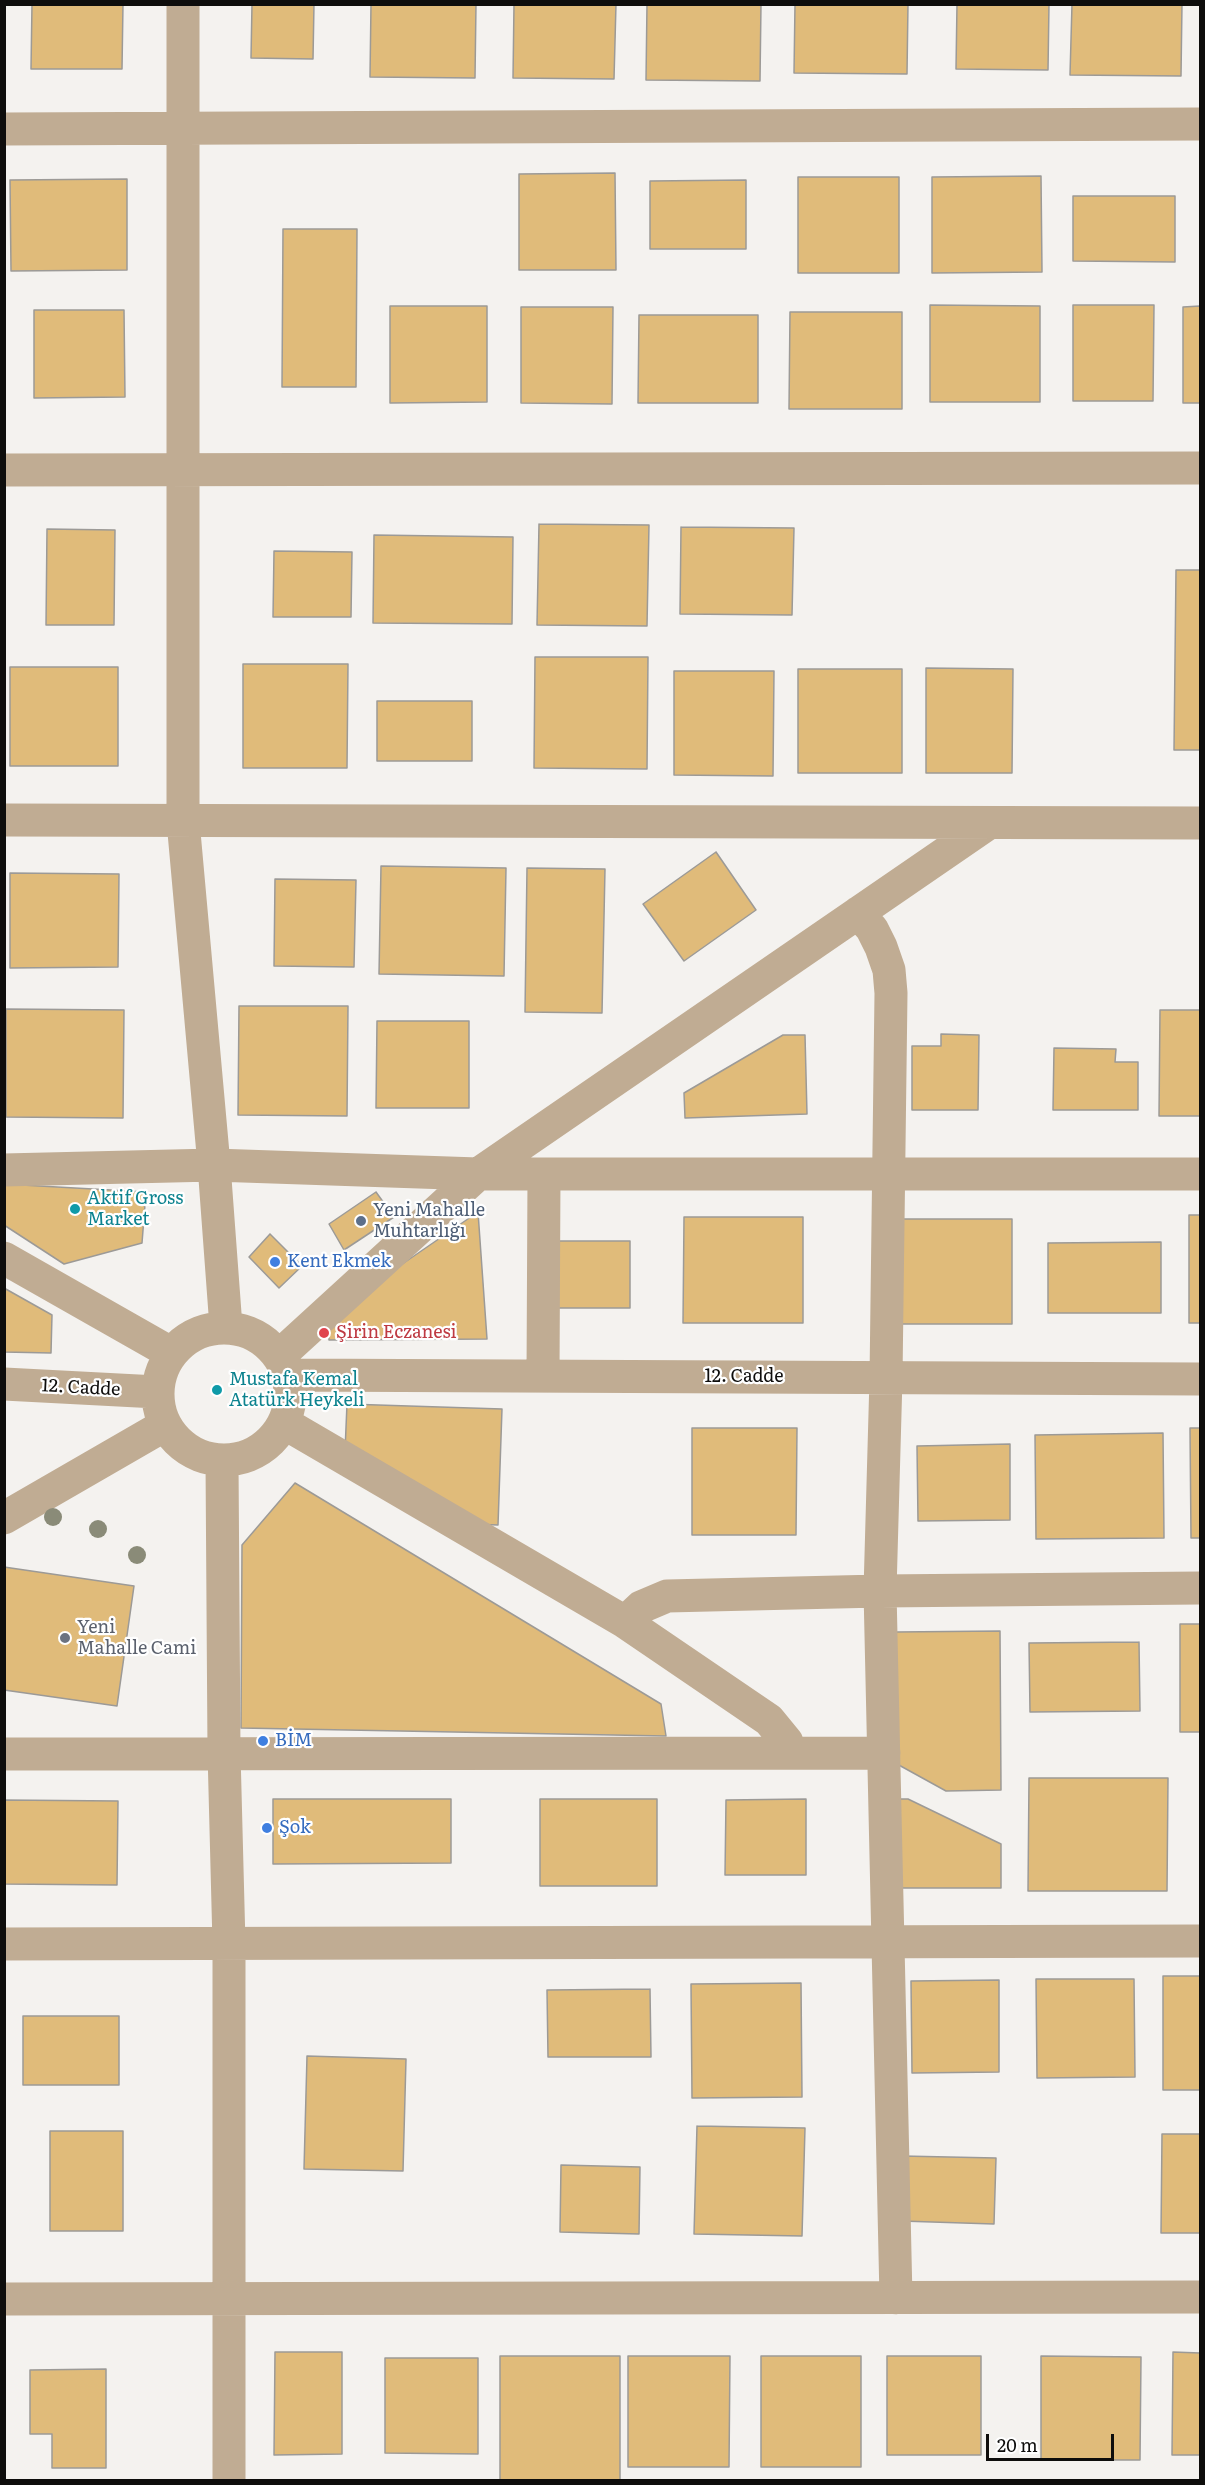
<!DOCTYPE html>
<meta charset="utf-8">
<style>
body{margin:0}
#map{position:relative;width:1205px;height:2485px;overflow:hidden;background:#f4f2ef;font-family:Literata,serif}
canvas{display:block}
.frame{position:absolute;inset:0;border:6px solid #0e0d0c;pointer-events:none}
.scale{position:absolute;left:986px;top:2434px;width:128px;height:27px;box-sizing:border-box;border:3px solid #0e0d0c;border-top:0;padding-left:8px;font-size:18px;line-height:21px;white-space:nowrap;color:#0e0d0c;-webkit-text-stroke:4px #fff;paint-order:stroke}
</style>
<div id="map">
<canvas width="1205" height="2485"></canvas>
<div class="frame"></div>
<div class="scale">20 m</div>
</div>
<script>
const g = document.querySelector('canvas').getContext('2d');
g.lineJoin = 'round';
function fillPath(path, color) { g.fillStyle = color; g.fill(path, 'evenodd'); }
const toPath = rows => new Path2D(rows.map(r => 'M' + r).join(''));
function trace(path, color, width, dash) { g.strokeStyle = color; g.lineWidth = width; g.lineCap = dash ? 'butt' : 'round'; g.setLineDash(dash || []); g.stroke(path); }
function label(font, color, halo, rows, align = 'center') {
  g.font = font + ' Literata,serif'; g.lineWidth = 4.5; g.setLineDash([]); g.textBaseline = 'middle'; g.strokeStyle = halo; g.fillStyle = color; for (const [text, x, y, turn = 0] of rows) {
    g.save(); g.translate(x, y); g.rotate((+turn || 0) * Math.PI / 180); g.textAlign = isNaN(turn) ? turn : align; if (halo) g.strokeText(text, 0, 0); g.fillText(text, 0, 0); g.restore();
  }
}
const building = toPath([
 [32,4,123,4,122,69,31,69,32,4],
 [252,4,314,4,313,59,251,58,252,4],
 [371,4,476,4,475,78,370,77,371,4],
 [514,4,616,4,614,79,513,78,514,4],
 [647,4,761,4,760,81,646,80,647,4],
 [795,4,908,4,907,74,794,73,795,4],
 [957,4,1049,4,1048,70,956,69,957,4],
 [1072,4,1182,4,1181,76,1070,75,1072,4],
 [615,173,616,270,519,270,519,174,615,173],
 [1041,176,1042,272,932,273,932,177,1041,176],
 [798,177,899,177,899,273,798,273,798,177],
 [127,179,127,270,11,271,10,180,127,179],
 [746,180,746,249,650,249,650,181,746,180],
 [1073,196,1175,196,1175,262,1073,261,1073,196],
 [283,229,357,229,356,387,282,387,283,229],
 [930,305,1040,306,1040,402,930,402,930,305],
 [1073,305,1154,305,1153,401,1073,401,1073,305],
 [390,306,487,306,487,402,390,403,390,306],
 [1200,306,1200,403,1183,403,1183,307,1200,306],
 [521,307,613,307,612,404,521,403,521,307],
 [34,310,124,310,125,397,34,398,34,310],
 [790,312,902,312,902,409,789,409,790,312],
 [639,315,758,315,758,403,638,403,639,315],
 [539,524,649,525,647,626,537,625,539,524],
 [681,527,794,528,792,615,680,614,681,527],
 [47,529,115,530,114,625,46,625,47,529],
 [374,535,513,537,512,624,373,623,374,535],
 [274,551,352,552,351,617,273,617,274,551],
 [1176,570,1200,570,1200,750,1174,750,1176,570],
 [535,657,648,657,647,769,534,768,535,657],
 [243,664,348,664,347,768,243,768,243,664],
 [10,667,118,667,118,766,10,766,10,667],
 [926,668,1013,669,1012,773,926,773,926,668],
 [798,669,902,669,902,773,798,773,798,669],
 [674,671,774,671,773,776,674,775,674,671],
 [377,701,472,701,472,761,377,761,377,701],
 [716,852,756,910,684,961,643,904,716,852],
 [381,866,506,868,504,976,379,974,381,866],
 [527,868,605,869,602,1013,525,1012,527,868],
 [10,873,119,874,118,967,10,968,10,873],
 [275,879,356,880,354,967,274,966,275,879],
 [239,1006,348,1006,347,1116,238,1115,239,1006],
 [6,1009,124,1010,123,1118,6,1117,6,1009],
 [1160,1010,1200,1010,1200,1116,1159,1116,1160,1010],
 [377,1021,469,1021,469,1108,376,1108,377,1021],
 [941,1034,979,1035,978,1110,912,1110,912,1046,941,1046,941,1034],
 [783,1035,805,1035,807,1114,685,1118,684,1093,783,1035],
 [1054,1048,1116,1049,1115,1062,1138,1062,1138,1110,1053,1110,1054,1048],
 [4,1184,146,1192,142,1243,64,1264,4,1225,4,1184],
 [376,1192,394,1217,344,1250,329,1224,376,1192],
 [478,1212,487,1339,329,1340,328,1315,478,1212],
 [1189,1215,1200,1215,1200,1323,1189,1323,1189,1215],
 [684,1217,803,1217,803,1323,683,1323,684,1217],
 [894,1219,1012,1219,1012,1324,893,1324,894,1219],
 [270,1234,302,1266,279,1288,249,1257,270,1234],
 [550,1241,630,1241,630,1308,550,1308,550,1241],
 [1161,1242,1161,1313,1048,1313,1048,1243,1161,1242],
 [4,1288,52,1315,51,1353,4,1352,4,1288],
 [347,1404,502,1409,498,1525,471,1524,345,1451,347,1404],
 [692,1428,797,1428,796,1535,692,1535,692,1428],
 [1190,1428,1200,1428,1200,1538,1191,1538,1190,1428],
 [1163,1433,1164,1538,1036,1539,1035,1435,1163,1433],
 [1010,1444,1010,1520,918,1521,917,1446,1010,1444],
 [295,1483,661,1704,666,1736,241,1728,242,1545,295,1483],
 [4,1567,134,1586,117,1706,4,1690,4,1567],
 [1180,1624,1200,1624,1200,1732,1180,1732,1180,1624],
 [1000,1631,1001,1790,946,1791,897,1764,896,1632,1000,1631],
 [1139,1642,1140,1711,1030,1712,1029,1643,1139,1642],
 [1029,1778,1168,1778,1167,1891,1028,1891,1029,1778],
 [273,1799,451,1799,451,1863,273,1864,273,1799],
 [540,1799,657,1799,657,1886,540,1886,540,1799],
 [806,1799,806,1875,725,1875,726,1800,806,1799],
 [899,1799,908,1799,1001,1844,1001,1888,899,1888,899,1799],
 [4,1800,118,1801,117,1885,4,1884,4,1800],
 [1163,1976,1200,1976,1200,2090,1163,2090,1163,1976],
 [1036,1979,1134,1979,1135,2077,1037,2078,1036,1979],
 [999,1980,999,2072,912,2073,911,1981,999,1980],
 [801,1983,802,2097,692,2098,691,1984,801,1983],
 [650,1989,651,2057,548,2057,547,1990,650,1989],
 [23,2016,119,2016,119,2085,23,2085,23,2016],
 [307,2056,406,2059,403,2171,304,2169,307,2056],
 [697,2126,805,2128,802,2236,694,2234,697,2126],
 [50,2131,123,2131,123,2231,50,2231,50,2131],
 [1162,2134,1200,2134,1200,2233,1161,2233,1162,2134],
 [902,2156,996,2158,994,2224,901,2221,902,2156],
 [561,2165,640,2167,639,2234,560,2232,561,2165],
 [275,2352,342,2352,342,2454,274,2455,275,2352],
 [1173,2352,1200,2353,1200,2455,1172,2455,1173,2352],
 [500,2356,620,2356,620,2480,500,2480,500,2356],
 [628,2356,730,2356,729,2467,628,2467,628,2356],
 [761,2356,861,2356,861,2467,761,2467,761,2356],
 [887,2356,981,2356,981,2455,887,2455,887,2356],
 [1041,2356,1141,2357,1140,2460,1041,2460,1041,2356],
 [385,2358,478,2358,478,2454,385,2453,385,2358],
 [106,2369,106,2468,52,2468,52,2434,30,2434,30,2370,106,2369]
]);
const minor = toPath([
 [183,4,183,821,214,1165,226,1327],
 [4,129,1200,124],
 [4,470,1200,468],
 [4,820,1200,823],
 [858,913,872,929,881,947,889,970,891,993,886,1378,880,1591,896,2298],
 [4,1170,214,1165,478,1174,1200,1174],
 [4,1258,171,1353],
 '158 1394a66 66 0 1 1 132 0a66 66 0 1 1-132 0Z',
 [279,1356,478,1174,989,823],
 [288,1375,1200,1379],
 [543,1376,544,1174],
 [4,1384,157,1392],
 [284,1423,625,1622,769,1720,787,1742,790,1753],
 [222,1461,224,1752,229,1944,229,2480],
 [4,1518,165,1425],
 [625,1622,641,1607,667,1596,880,1591,1200,1588],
 [4,1754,884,1753],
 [4,1944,1200,1941],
 [4,2299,1200,2297]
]);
const trees = [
 [53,1517],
 [98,1529],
 [137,1555]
];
const markers = [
 [75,1209,6,"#0f9aa8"],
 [361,1221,6,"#5c6f8a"],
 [275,1262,6,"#3f7fe0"],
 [324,1333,6,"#e0444e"],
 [217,1390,6,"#0f9aa8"],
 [65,1638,6,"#6b7280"],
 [263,1741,6,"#3f7fe0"],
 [267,1828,6,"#3f7fe0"]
];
const cultureNames = [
 ["Aktif Gross",87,1199],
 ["Market",87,1220],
 ["Mustafa Kemal",229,1380],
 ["Atatürk Heykeli",229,1401]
];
const serviceNames = [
 ["Yeni Mahalle",373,1211],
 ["Muhtarlığı",373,1232]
];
const shopNames = [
 ["Kent Ekmek",287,1262],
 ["BİM",275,1741],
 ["Şok",279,1828]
];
const healthNames = [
 ["Şirin Eczanesi",336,1333]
];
const streetNames = [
 ["12. Cadde",744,1377],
 ["12. Cadde",81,1388,3]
];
const worshipNames = [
 ["Yeni",77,1628],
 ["Mahalle Cami",77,1649]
];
fillPath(building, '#e0bb7a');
trace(building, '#9c9a97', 1.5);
trace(minor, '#c0ac93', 33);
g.fillStyle = '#8a8b78';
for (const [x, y] of trees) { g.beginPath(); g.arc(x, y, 9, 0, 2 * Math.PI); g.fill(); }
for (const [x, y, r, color] of markers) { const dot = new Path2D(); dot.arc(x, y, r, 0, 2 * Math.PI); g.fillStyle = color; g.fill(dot); trace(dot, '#fff', 2); }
label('18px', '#0d838f', '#fff', cultureNames, 'left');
label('18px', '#4e5e75', '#fff', serviceNames, 'left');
label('18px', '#366cbe', '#fff', shopNames, 'left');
label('18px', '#be3a42', '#fff', healthNames, 'left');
label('18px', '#0e0d0c', '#fff', streetNames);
label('18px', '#5b616d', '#fff', worshipNames, 'left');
</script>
